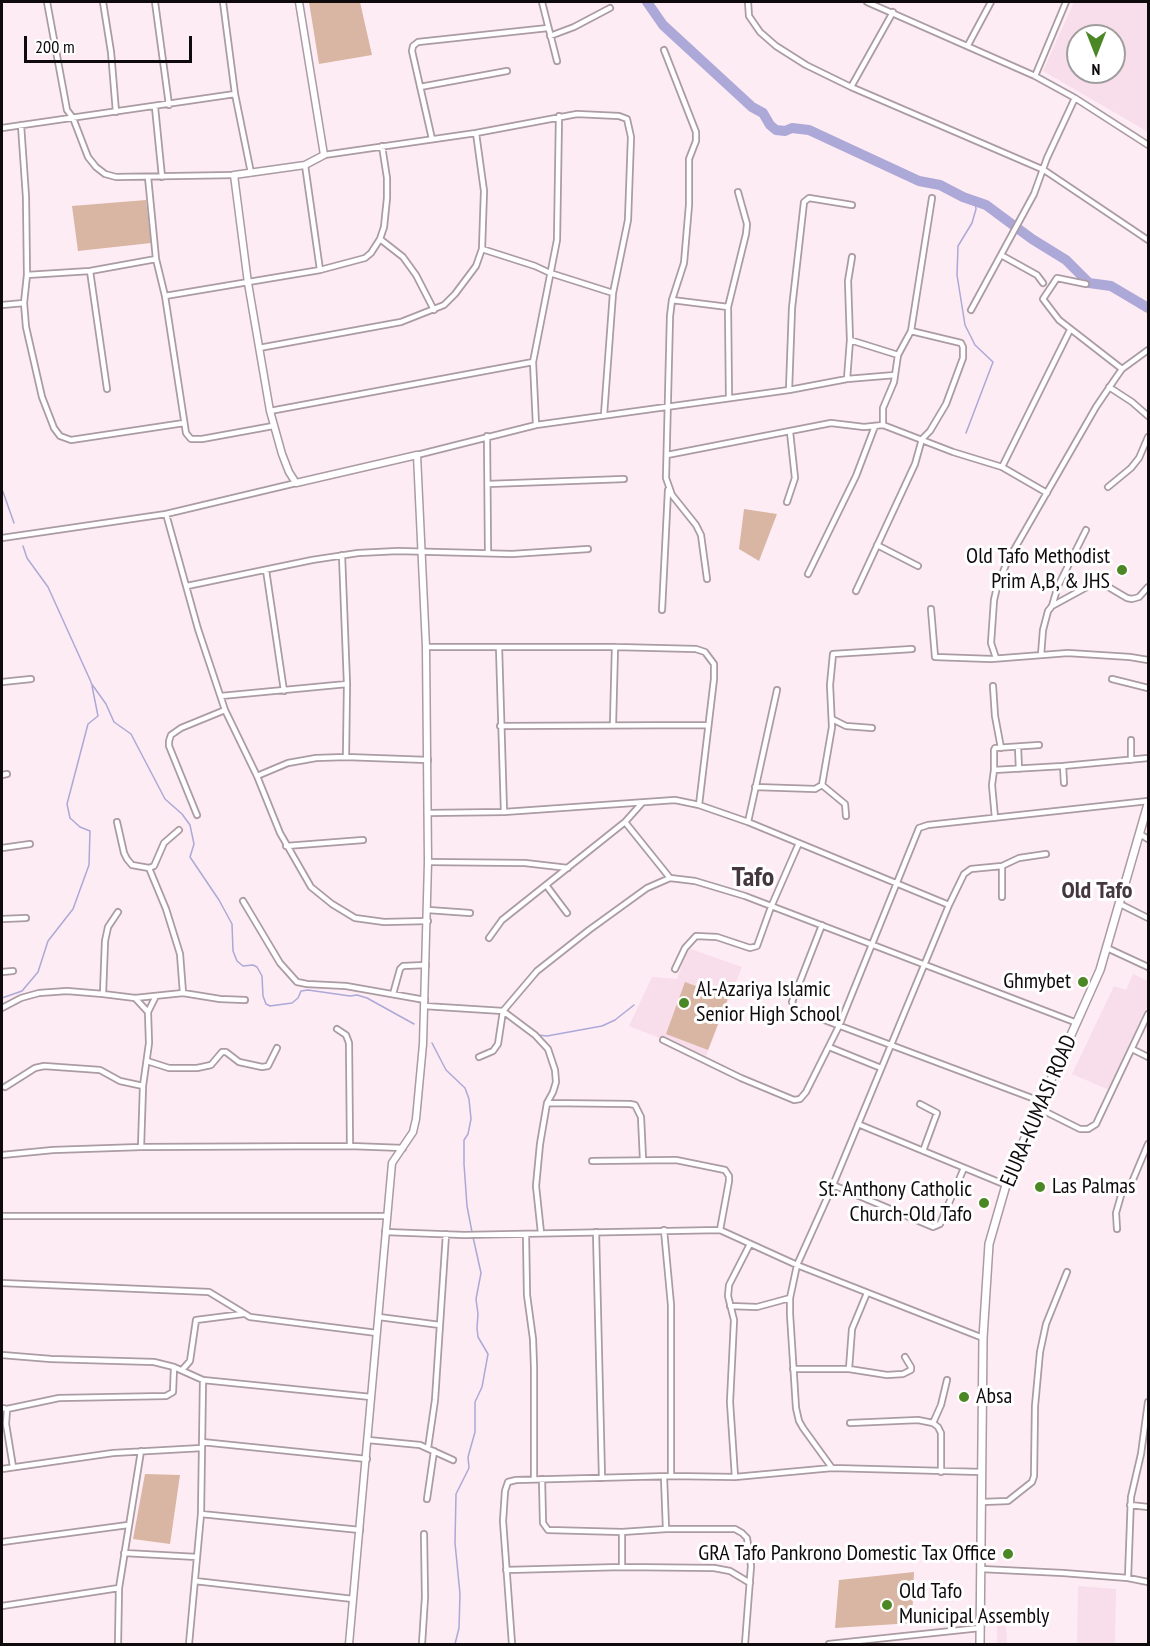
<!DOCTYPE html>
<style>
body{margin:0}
#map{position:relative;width:1150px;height:1646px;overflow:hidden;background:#feecf4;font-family:"PT Sans Narrow",sans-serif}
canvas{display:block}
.frame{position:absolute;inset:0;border:3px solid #0f0a0c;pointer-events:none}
.north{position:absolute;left:1066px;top:24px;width:60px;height:60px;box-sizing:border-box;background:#fff;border:2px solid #9f9d9e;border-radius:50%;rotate:180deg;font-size:16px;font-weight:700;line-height:24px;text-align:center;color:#0f0a0c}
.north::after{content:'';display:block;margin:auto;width:21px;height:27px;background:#4c8725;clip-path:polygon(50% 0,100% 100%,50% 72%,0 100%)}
.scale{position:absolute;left:24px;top:36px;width:168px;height:27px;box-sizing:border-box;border:3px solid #0f0a0c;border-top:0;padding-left:8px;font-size:18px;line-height:21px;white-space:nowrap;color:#0f0a0c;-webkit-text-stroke:4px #fff;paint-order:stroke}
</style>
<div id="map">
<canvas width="1150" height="1646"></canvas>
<div class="frame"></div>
<div class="north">N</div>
<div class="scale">200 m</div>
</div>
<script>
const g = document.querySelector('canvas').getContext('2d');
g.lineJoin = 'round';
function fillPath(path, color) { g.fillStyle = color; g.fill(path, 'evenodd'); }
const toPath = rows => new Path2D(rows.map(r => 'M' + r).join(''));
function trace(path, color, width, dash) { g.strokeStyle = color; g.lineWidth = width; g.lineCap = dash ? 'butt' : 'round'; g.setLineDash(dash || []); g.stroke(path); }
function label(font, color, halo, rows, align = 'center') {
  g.font = font + ' "PT Sans Narrow",sans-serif'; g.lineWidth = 6; g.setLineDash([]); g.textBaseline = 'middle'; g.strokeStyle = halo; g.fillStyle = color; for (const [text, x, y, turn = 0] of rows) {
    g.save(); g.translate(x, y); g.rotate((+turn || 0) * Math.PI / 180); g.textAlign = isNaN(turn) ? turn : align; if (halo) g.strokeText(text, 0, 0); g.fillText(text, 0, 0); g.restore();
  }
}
const built = toPath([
 [1074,2,1148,2,1148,132,1043,71],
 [1078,36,1114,36,1114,72,1078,72],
 [688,948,742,967,706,1056,629,1026,652,977,677,979],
 [1133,974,1148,981,1148,1004,1109,1090,1072,1074,1114,986,1126,990],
 [1078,1586,1116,1589,1115,1644,1077,1644],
 [997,1625,1006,1626,1007,1644,997,1644]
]);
const green = toPath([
 [309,2,360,2,372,55,319,64],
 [146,200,151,243,78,251,72,206],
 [744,509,777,514,759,561,739,549],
 [685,982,728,998,708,1050,666,1034],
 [145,1474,180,1475,170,1544,133,1539],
 [914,1572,912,1623,835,1628,839,1580]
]);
const stream = toPath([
 [966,433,993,362,975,345,965,325,957,275,958,246,972,223,976,209,975,201],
 [2,489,14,523],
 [23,546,27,558,48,587,91,682],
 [91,683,106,704,114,722,131,734,165,799,182,814,190,825,194,844,190,857,219,900,232,924,233,951,237,961,243,966,253,965,257,967,262,976,263,996,266,1004,270,1006,292,1003,298,998,301,991,308,990,350,996,357,995,367,998,414,1024],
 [2,998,22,991,38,972,48,941,73,909,89,865,90,831,80,827,70,818,67,804,88,724,98,716,92,686],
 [538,1035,547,1036,602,1026,615,1020,634,1005],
 [432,1043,446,1070,465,1088,469,1099,471,1119,468,1134,464,1140,464,1164,467,1206,472,1232],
 [455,1644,459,1628,460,1594,455,1543,456,1494,469,1468,468,1457,475,1432,475,1402,482,1387,488,1354,478,1337,477,1328,478,1314,476,1299,481,1273,473,1237]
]);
const river = toPath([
 [647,2,663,25,752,107,763,113,770,125,776,130,785,131,792,128,809,130,919,181,940,185,963,197,986,205,1032,239,1066,260,1089,283,1111,286,1148,308]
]);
const street = toPath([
 [47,2,67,110,73,118,88,157,96,167,105,174,116,177,234,175],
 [103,2,111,52,116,112],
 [155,2,169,105],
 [223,2,235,94,251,173],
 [542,2,557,61],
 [748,2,749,16,760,32,776,46,806,65,851,87,1044,170,1148,240],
 [867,2,1035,76,1075,98,1148,145],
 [550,36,574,27,610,8],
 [968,45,991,2],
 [664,50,696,132,696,141,689,159,689,205,684,263,672,300,670,316,666,478,672,495,696,525,701,535,707,579],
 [1035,76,1066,2],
 [420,87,507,71],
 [851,87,893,12],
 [155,107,162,177],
 [21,125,26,197,27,275,24,303,26,327,42,397,54,428,60,436,71,440,184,423],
 [2,128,235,94],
 [432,139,412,51,413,46,418,42,548,28],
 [324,155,476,133,577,114,619,116,627,119,631,137,628,220,613,293,604,415],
 [305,165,320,270],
 [148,177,156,259,165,296,186,433,191,439,202,439,273,426],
 [380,239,403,257,416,275,434,310],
 [482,249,535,266,550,273,613,293],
 [1001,255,1037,275,1043,283],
 [90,271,107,389],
 [27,275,90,271,156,259],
 [1086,284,1057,278,1043,299,1059,320,1122,369],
 [165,296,320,270,365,258,371,253,380,239,384,227,387,198,387,178,382,146],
 [672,300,728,307],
 [2,305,24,303],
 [971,310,1034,194,1047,158,1075,98],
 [850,340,848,281,852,257],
 [259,348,401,322,444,305,455,294,476,266,482,249,484,191,476,133],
 [847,379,850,340,898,355],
 [1109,387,1132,402,1148,416],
 [789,390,792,308,804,202,809,198,852,205],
 [729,398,728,307,746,234,747,224,738,192],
 [270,411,533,362],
 [536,425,533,362,557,240,559,116],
 [883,425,883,408,894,382,898,355,911,331,932,198],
 [487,436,488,552],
 [417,455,536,425,789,390,847,379,895,375],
 [667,455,831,423,864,427,883,425,953,452,1002,467,1047,493],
 [1002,467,1070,330],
 [488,484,624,479],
 [1108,487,1131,468,1139,458,1148,437],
 [787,502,795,478,790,432],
 [166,514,198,629,225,710,257,776,280,833,311,887,332,904,355,918,384,922,428,921],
 [2,538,166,514,296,483],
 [877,545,918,566],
 [342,555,347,684,346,757],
 [266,570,284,691],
 [808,574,856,476,875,426],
 [187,586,312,560,358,553,398,551,512,554,588,549],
 [856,591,915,464,922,439,930,431,946,404,963,358,963,347,961,343,911,331],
 [1052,606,1058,586,1086,530],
 [931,609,935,657,991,659,1068,653,1130,657,1148,660],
 [662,610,668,490],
 [426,647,615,647,696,649,705,652,714,664,714,679,699,805],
 [499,647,504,812],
 [1041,655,1043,630,1048,611,1052,606,1096,582,1100,582,1127,598,1132,599,1139,597,1148,587],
 [996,658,991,643,994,600,997,587,1007,562,1096,407,1115,379,1122,369,1148,350],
 [1112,679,1148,688],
 [2,682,31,679],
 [993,686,995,716,1001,748],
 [221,696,347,684],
 [832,719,846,726,872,728],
 [613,724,615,647],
 [500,726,708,725],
 [1131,740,1131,760],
 [1018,747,1019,769],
 [1063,766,1148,758],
 [994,770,994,750,995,748,1039,745],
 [2,775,7,774],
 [257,776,288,763,316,758,346,757,428,760],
 [822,785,845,804,846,816],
 [755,787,815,789,822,785,832,727,830,685,833,654,912,649],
 [428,813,504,812,675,800,699,805,748,822,949,905],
 [197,815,169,746,169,741,171,735,181,728,225,710],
 [995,818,992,785,994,770,1063,766,1064,783],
 [117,822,124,853,127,859,132,865,149,868,166,909,180,954,183,993],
 [625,822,670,878],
 [748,822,777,690],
 [1140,834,1148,839],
 [286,846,363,840],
 [2,848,30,844],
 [428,862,525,863,568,868],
 [1002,866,1019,858,1046,854],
 [149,868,154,866,164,843,179,830],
 [546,885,567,913],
 [243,901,280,963,297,982,307,984,346,986,425,1000],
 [1120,904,1148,918],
 [428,910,470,913],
 [118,912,108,927,105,941,103,994,135,998,183,993,220,999,245,1000],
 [2,919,26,918],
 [822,925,792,1002,795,1009,1040,1101],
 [489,938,502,920,625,822,642,803],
 [1107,948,1148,967],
 [675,969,685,948,696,936,717,937,750,948,757,946,771,907,799,843],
 [2,972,13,971],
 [393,994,400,969,403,966,426,965],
 [135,998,148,1012],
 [424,1006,503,1011,535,1035,548,1049,555,1070,556,1082,553,1092,547,1103,540,1144,536,1186,541,1233],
 [2,1008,21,998,39,993,67,991,103,994],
 [337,1029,346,1035,349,1043,350,1146],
 [663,1040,741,1078,794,1100,800,1099,806,1092,839,1026,919,828,928,825,1148,801],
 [829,1047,881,1068],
 [1132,1049,1148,1057],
 [479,1057,493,1051,498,1044,503,1011,537,971,589,930,647,888,670,878,695,881,745,896,1077,1023],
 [147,1061,169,1068,197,1068,211,1065,222,1052,226,1052,239,1062,262,1067,268,1066,277,1048],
 [5,1087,35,1068,44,1066,100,1070,120,1081,143,1086],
 [547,1103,630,1104,635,1105,641,1117,643,1159],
 [920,1104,937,1113,923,1151],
 [1038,1108,1080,1129,1088,1129,1096,1124,1148,1014],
 [858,1124,1006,1185],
 [141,1147,143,1086,149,1043,148,1012,155,998],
 [2,1155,53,1150,141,1147,350,1146,403,1148],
 [592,1161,676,1160,725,1170,729,1176,729,1181,720,1230],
 [833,1185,933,1227,940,1224,964,1168],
 [2,1216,387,1216],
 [1117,1229,1116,1213,1122,1192,1132,1182,1148,1144],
 [664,1230,671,1305,671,1476],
 [385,1232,464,1235,720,1230,797,1265,983,1338],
 [596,1232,602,1478],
 [526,1234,527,1295,533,1339,534,1367,534,1479],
 [2,1283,209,1292,250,1317,377,1333],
 [730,1306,757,1307,790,1298],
 [379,1317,440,1325],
 [2,1355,51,1359,154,1362,174,1367,203,1380,371,1397],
 [793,1369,849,1369,852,1329,867,1293],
 [849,1369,887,1375,903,1374,911,1370,911,1367,905,1357],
 [182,1370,190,1361,196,1320,243,1314],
 [2,1408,7,1409,6,1424,13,1467],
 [7,1409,59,1398,166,1396,173,1392,174,1367],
 [850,1423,918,1420,933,1423,938,1427,941,1433,941,1472],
 [933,1423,941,1405,947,1380],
 [368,1440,420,1445,453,1460],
 [202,1442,367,1459],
 [428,1448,435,1400,446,1234],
 [832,1468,803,1428,799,1421,796,1408,790,1314,790,1298,797,1265,833,1185,949,905,964,874,971,869,1002,866,1002,897],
 [2,1469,113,1453,202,1448],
 [664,1477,666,1529],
 [735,1477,730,1402,734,1320,728,1296,729,1285,750,1244],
 [542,1479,543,1523,548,1530,622,1532,666,1529,735,1529,742,1533,747,1538,751,1566,745,1644],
 [427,1499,434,1451],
 [982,1502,1008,1501,1032,1482,1034,1476,1035,1406,1040,1352,1046,1324,1067,1272],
 [1130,1505,1148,1507],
 [201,1514,360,1530],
 [622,1532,622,1567],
 [2,1542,128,1525],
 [124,1553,197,1557],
 [981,1569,1063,1573,1128,1578,1148,1582],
 [506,1570,622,1567,714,1568,730,1571,750,1583],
 [1128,1578,1131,1497,1141,1454,1148,1402],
 [195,1581,353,1599],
 [2,1606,119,1588],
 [118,1644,119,1588,141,1451],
 [189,1644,201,1514,203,1380],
 [422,1644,425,1597,424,1534],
 [512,1644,503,1521,505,1491,508,1482,516,1480,671,1476,735,1477,832,1468,982,1472],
 [829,1644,980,1628]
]);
const secondary = toPath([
 [299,2,324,155,305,165,234,175,248,283,270,411,282,454,289,472,296,483,417,455,426,647,428,862,423,1044,416,1119,413,1132,392,1163,349,1644]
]);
const primary = toPath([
 [980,1644,983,1338,989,1244,1006,1185,1017,1156,1100,970,1148,804]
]);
const markers = [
 [1122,570,6,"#4c8725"],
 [1083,982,6,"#4c8725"],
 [684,1003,6,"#4c8725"],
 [1040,1187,6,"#4c8725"],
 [984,1203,6,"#4c8725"],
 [964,1397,6,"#4c8725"],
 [1008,1554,6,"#4c8725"],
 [887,1605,6,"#4c8725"]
];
const poiNames = [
 ["Old Tafo Methodist",1110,557],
 ["Prim A,B, & JHS",1110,582],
 ["Ghmybet",1071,982],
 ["Al-Azariya Islamic",696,990,"left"],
 ["Senior High School",696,1015,"left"],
 ["Las Palmas",1052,1187,"left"],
 ["St. Anthony Catholic",972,1190],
 ["Church-Old Tafo",972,1215],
 ["Absa",976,1397,"left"],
 ["GRA Tafo Pankrono Domestic Tax Office",996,1554],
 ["Old Tafo",899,1592,"left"],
 ["Municipal Assembly",899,1617,"left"]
];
const streetNames = [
 ["EJURA-KUMASI ROAD",1039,1111,-67]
];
const neighbourhoodNames = [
 ["Old Tafo",1097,891]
];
const districtNames = [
 ["Tafo",753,878]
];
fillPath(built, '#f8deea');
fillPath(green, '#d9b5a3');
trace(stream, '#aca8d7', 1.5);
trace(river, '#aca8d7', 10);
trace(street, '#ab9ba3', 8);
trace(secondary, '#ab9ba3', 9);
trace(primary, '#ab9ba3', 10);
trace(street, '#fff', 4.5);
trace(secondary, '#fff', 6);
trace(primary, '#fff', 7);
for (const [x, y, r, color] of markers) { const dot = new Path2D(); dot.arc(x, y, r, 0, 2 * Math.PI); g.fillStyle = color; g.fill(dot); trace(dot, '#fff', 2); }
label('22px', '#0f0a0c', '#fff', poiNames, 'right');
label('22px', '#0f0a0c', '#fff', streetNames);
label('bold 24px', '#45373e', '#fff', neighbourhoodNames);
label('bold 28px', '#45373e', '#fff', districtNames);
</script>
